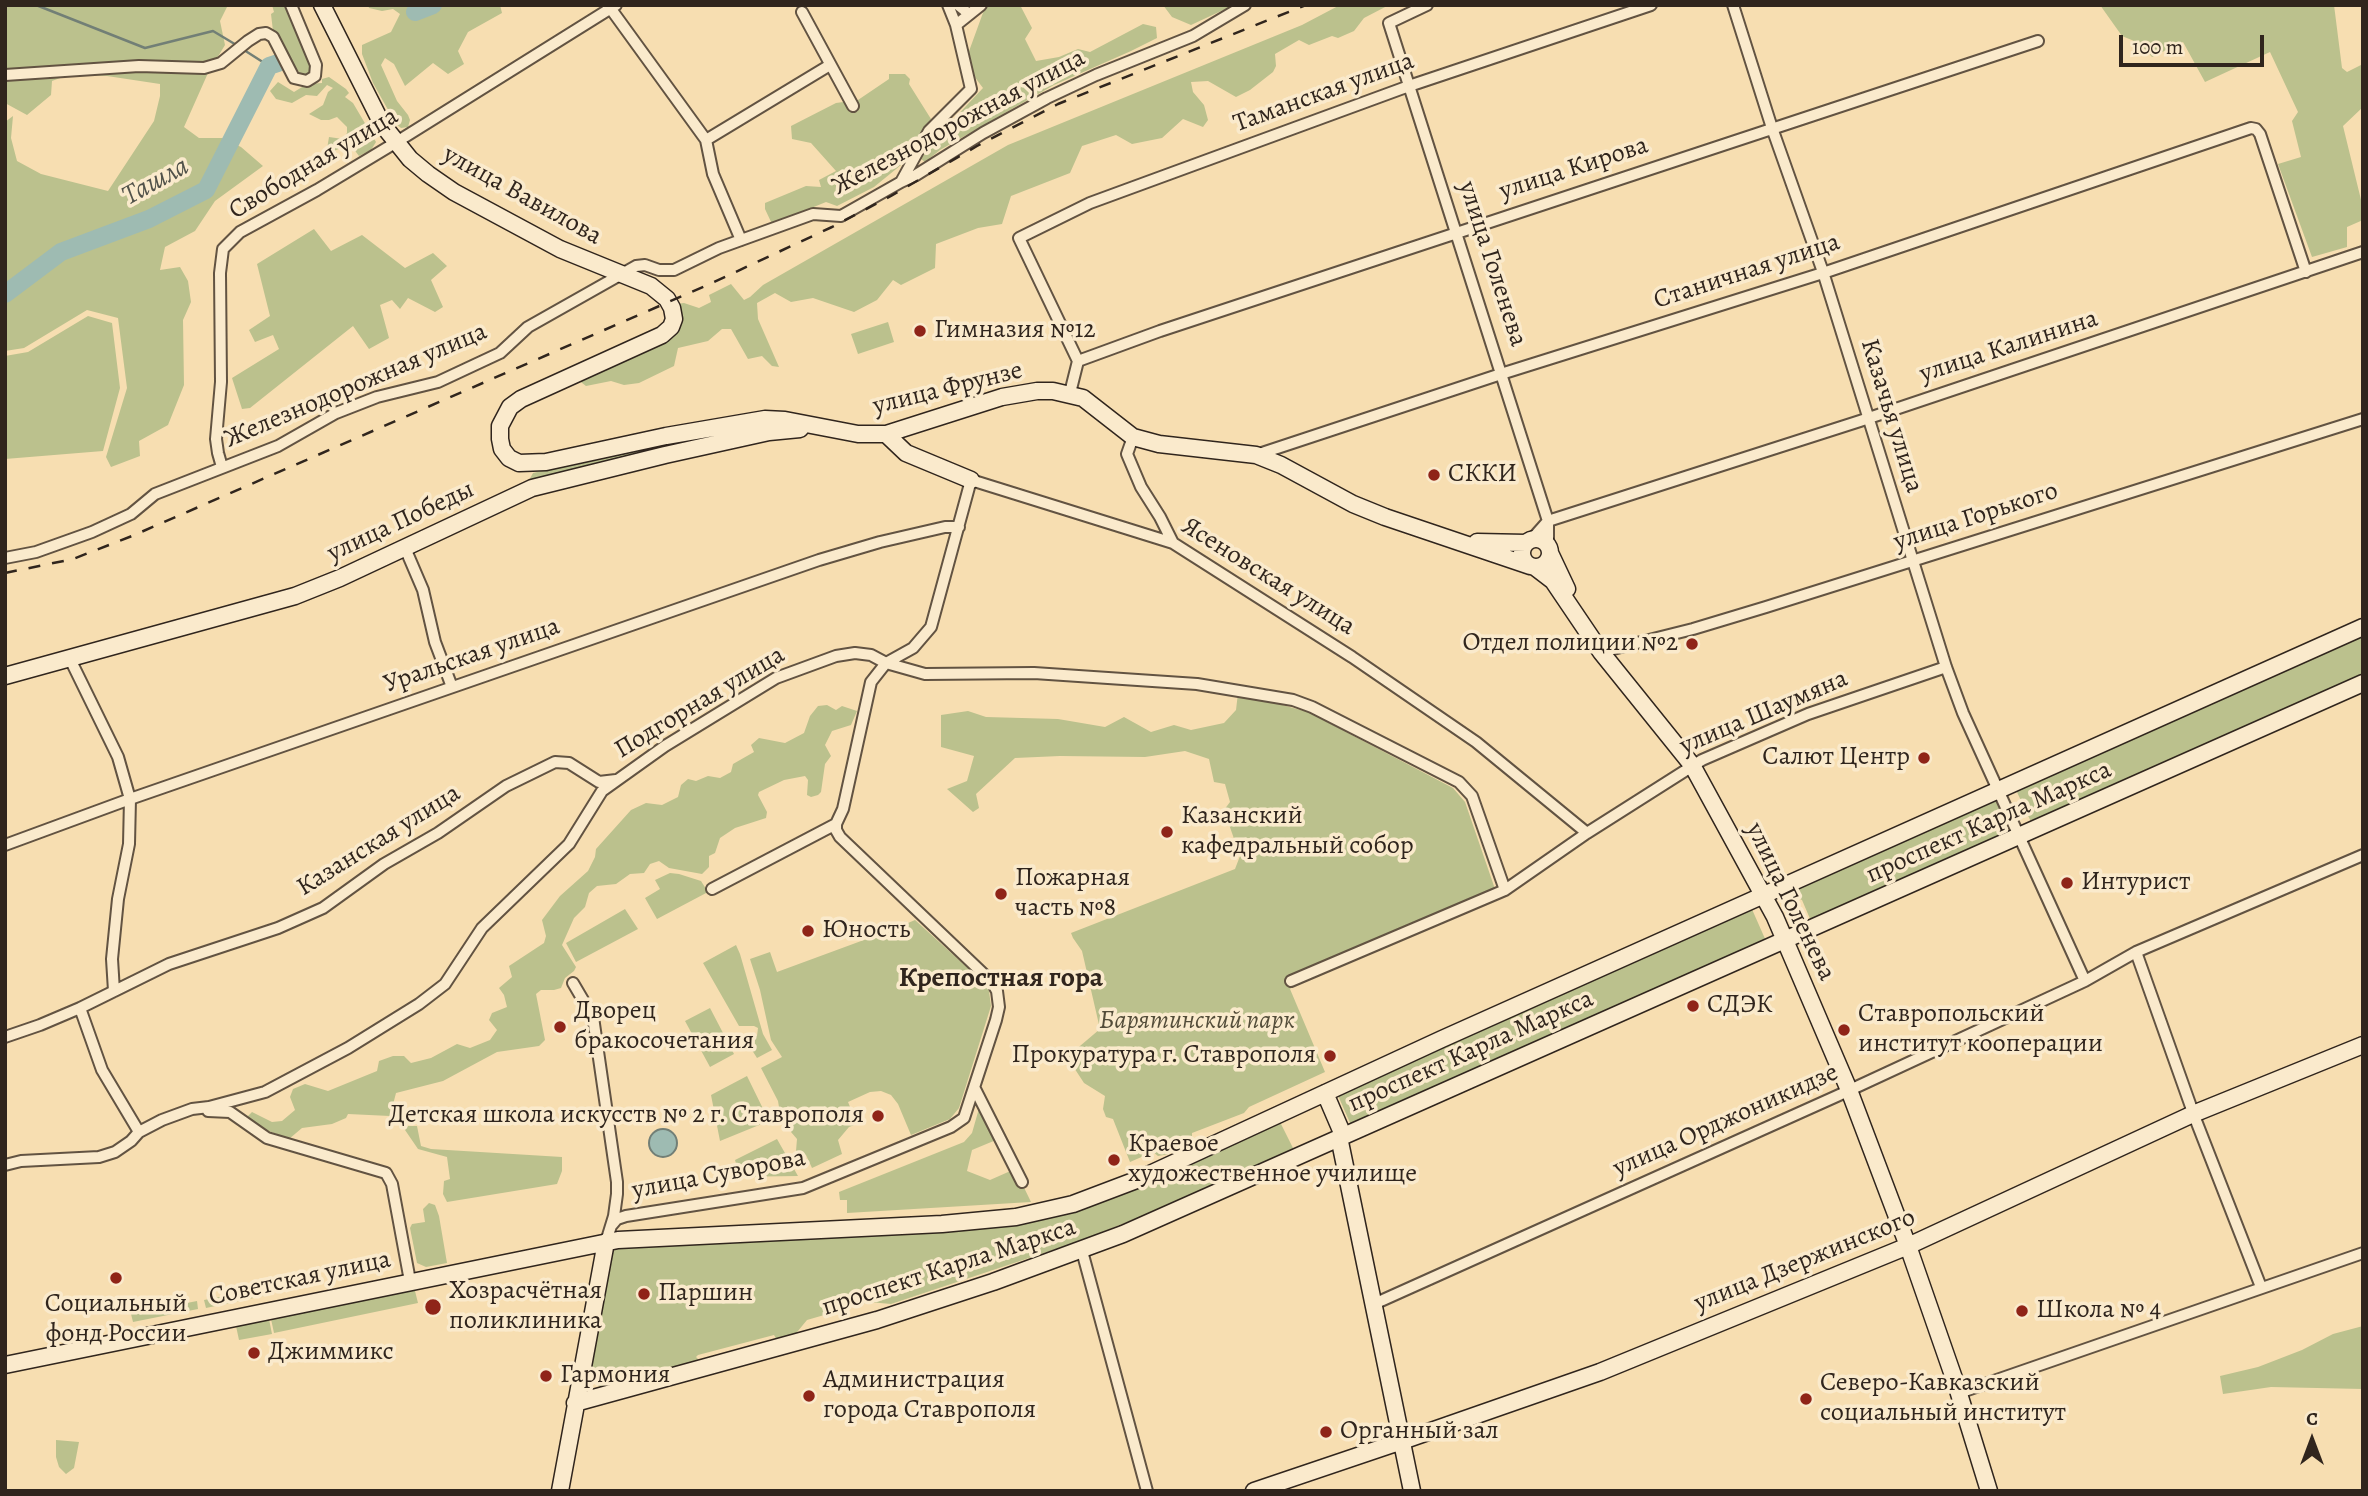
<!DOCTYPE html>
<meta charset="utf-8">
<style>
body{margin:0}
#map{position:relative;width:2368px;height:1496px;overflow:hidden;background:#f7deb1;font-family:Alegreya,serif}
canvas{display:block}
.frame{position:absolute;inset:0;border:7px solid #30251d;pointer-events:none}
.north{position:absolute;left:2277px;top:1405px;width:70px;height:70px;-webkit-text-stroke:5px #faeacc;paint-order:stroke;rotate:0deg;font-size:19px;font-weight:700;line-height:28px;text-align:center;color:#30251d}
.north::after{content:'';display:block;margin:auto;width:24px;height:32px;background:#30251d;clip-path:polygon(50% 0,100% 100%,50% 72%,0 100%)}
.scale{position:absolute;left:2119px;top:35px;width:145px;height:32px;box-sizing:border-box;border:4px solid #30251d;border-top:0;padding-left:9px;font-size:21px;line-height:24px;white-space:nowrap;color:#30251d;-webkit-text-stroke:5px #faeacc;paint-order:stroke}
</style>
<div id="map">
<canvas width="2368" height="1496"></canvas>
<div class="frame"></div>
<div class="north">С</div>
<div class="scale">100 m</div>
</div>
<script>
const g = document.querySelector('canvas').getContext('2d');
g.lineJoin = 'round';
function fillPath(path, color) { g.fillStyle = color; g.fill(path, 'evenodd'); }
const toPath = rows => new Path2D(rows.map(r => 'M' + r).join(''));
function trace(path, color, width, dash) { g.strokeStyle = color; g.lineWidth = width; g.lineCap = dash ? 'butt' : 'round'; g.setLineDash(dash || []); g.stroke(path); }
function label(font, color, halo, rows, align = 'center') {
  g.font = font + ' Alegreya,serif'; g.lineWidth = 7; g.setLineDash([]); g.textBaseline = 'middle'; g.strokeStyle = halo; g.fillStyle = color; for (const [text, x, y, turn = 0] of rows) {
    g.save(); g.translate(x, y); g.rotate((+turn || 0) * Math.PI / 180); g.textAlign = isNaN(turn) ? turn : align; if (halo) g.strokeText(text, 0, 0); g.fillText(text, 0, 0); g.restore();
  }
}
const green = toPath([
 [5,5,228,5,220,21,225,45,208,73,184,127,199,138,222,138,241,147,263,166,215,201,195,231,165,247,160,270,180,267,188,281,191,302,183,320,184,385,168,425,139,441,140,456,111,467,106,457,127,388,118,318,87,310,24,348,5,351,5,122,13,116,11,138,17,161,41,174,108,191,154,121,160,96,160,84,107,76,71,74,52,81,51,95,27,115,5,103],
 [272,5,286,5,310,57,311,73,306,76,300,74,273,31,271,14,274,12],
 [368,5,500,5,502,13,468,32,458,51,464,64,448,74,433,63,405,86,394,64,385,58,381,65,397,101,408,115,410,120,408,127,401,128,396,124,373,83,362,54,362,45,391,32,400,14,393,9,382,11,369,8],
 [990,5,1020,5,1032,28,1025,39,1036,61,1059,57,1078,49,1090,52,1143,24,1156,27,1157,38,1131,51,1054,85,940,150,925,162,921,159,935,139,983,88,974,76,968,54,984,10],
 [1163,5,1234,5,1191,25,1172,17],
 [1340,5,1389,5,1364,18,1354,31,1338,38,1332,36,1309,45,1299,40,1275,54,1276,66,1273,72,1250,90,1236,97,1208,81,1191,82,1193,92,1204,105,1208,120,1203,127,1183,119,1162,138,1132,144,1116,135,1082,146,1070,173,1011,196,1002,224,978,228,936,244,935,268,901,285,893,280,877,300,854,312,813,298,791,302,775,293,757,303,758,319,779,367,772,366,762,356,748,359,731,329,722,329,708,341,678,348,674,366,639,383,624,385,611,381,586,386,577,379,664,337,676,304,684,303,699,308,711,302,709,295,731,284,744,300,750,297,763,285,1008,145,1302,25],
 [2100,5,2334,5,2342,68,2347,72,2363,64,2363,107,2343,126,2363,208,2363,220,2347,227,2347,247,2312,257,2278,164,2301,157,2292,121,2298,112,2270,52,2205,82,2183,42,2152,57,2139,43,2122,36],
 [889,74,905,74,910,79,909,84,931,119,901,165,874,187,837,206,826,202,772,224,765,209,765,203,806,186,821,187,819,180,836,171,811,143,792,139,791,126,836,103,858,100,889,79],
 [329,77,346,89,349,93,345,97,353,103,376,142,371,150,359,156,350,144,334,151,327,149,329,137,343,139,347,133,347,127,337,117,329,120,321,120,309,114,323,105,328,92,333,88,327,85,317,96,306,95,292,103,276,99,270,91,278,82,294,92,307,84,322,83,322,79],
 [314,229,331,251,362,235,405,268,433,253,447,266,431,280,443,307,435,312,408,298,400,309,392,300,380,305,389,338,369,349,353,326,250,408,242,409,232,378,279,349,273,335,255,342,249,330,270,316,257,264],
 [88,316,112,323,120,388,103,451,5,459,5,356,28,352],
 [888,322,894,342,858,354,851,334],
 [769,424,527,484,533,473,667,441],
 [2363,635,2363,677,2032,824,2016,790],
 [1238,693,1308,712,1453,788,1465,802,1495,889,1301,981,1290,989,1325,1072,1249,1107,1244,1113,1192,1133,1192,1136,1180,1142,1169,1154,1158,1156,1153,1152,1130,1162,1113,1119,1106,1117,1103,1109,1105,1096,1084,1083,1067,1057,1100,1029,1082,951,1073,938,1071,933,1235,869,1240,856,1224,810,1230,802,1225,784,1214,782,1209,759,1185,751,1145,757,1060,756,1015,758,976,794,979,808,973,812,947,789,967,781,974,756,941,747,941,715,968,711,986,717,1058,719,1105,727,1124,717,1151,732,1174,725,1191,730,1224,723,1236,710],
 [827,705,836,710,842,706,857,711,851,725,832,731,825,745,831,756,825,764,821,792,818,795,811,797,807,795,808,780,805,776,784,780,759,792,758,795,767,812,766,818,735,828,720,838,715,853,709,856,709,867,702,874,669,868,659,861,650,864,644,873,630,874,616,884,597,886,589,893,585,907,574,918,562,945,576,967,574,971,565,978,561,988,554,990,541,990,536,994,545,1040,539,1046,497,1052,443,1081,396,1093,390,1116,348,1114,346,1118,332,1124,302,1128,289,1139,264,1129,246,1118,252,1112,272,1122,282,1121,295,1110,290,1097,293,1089,305,1084,328,1091,377,1071,379,1061,393,1056,404,1056,411,1063,431,1058,457,1044,470,1048,490,1040,497,1030,489,1020,492,1013,507,1007,504,995,499,988,512,977,509,966,544,943,546,936,542,920,560,896,588,871,595,857,596,849,631,810,646,803,662,805,678,797,681,785,688,779,696,781,708,776,720,778,731,772,733,764,754,752,751,745,759,738,785,743,804,733,810,716,818,706],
 [1993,795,2007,805,2003,817,2004,828,2000,838,1811,921,1802,900,1796,897,1789,890],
 [670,873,679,874,701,881,708,892,657,919,645,898,660,889,655,880],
 [1751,907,1766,941,1351,1125,1336,1091],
 [625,909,638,929,576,962,566,943],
 [915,920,982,981,989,991,991,1006,959,1108,950,1119,911,1135,898,1104,891,1095,881,1091,870,1092,848,1102,857,1124,849,1127,838,1140,842,1154,812,1168,806,1155,796,1151,797,1139,791,1132,791,1127,785,1115,780,1113,778,1101,761,1068,782,1057,771,1040,760,990,750,959,770,952,777,972,872,937,906,921,908,923],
 [736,945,740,954,763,1034,772,1050,757,1058,743,1036,757,1036,758,1028,754,1026,739,1026,703,963],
 [710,1008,734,1054,710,1067,685,1021],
 [747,1076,769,1121,720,1141,711,1095],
 [980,1105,996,1140,972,1150,967,1171,990,1180,1015,1169,1031,1202,847,1213,847,1200,840,1200,839,1192,964,1142,972,1133],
 [1278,1118,1293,1148,1288,1154,1249,1173,1239,1172,1155,1211,1077,1242,891,1304,869,1302,807,1320,793,1337,778,1342,774,1335,698,1355,696,1357,703,1364,684,1369,682,1365,675,1367,673,1371,653,1373,600,1387,591,1378,590,1371,611,1251,623,1246,1002,1223],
 [408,1126,417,1126,421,1146,431,1149,562,1157,562,1171,557,1184,447,1202,443,1194,444,1181,450,1179,447,1157,418,1149,405,1130],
 [777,1139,798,1176,728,1177,725,1175,726,1167,737,1167,735,1160],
 [429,1203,435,1205,439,1216,447,1263,426,1267,417,1263,410,1228,412,1224,425,1222,423,1209],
 [413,1283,418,1303,274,1333,271,1319,351,1303],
 [275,1286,273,1294,268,1295,206,1308,204,1300],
 [197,1301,198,1309,133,1322,131,1314],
 [269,1319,272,1334,239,1340,236,1326],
 [2363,1326,2363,1389,2271,1387,2223,1394,2220,1376,2258,1367,2302,1350,2333,1334],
 [56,1440,79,1442,74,1468,66,1474,59,1467,56,1457]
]);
const water = toPath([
 '649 1143a14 14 0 1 1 28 0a14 14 0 1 1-28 0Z'
]);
const stream = toPath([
 [36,5,145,48,213,31,238,46],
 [244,50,269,66]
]);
const river = toPath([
 [415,12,433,5],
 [5,294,61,252,149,219,206,190,269,66,278,63]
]);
const street = toPath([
 [608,5,706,140,713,174,741,240],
 [958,5,969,14],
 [1427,5,1389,23,1548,521,1548,546],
 [1733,5,1772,128,1823,272,1946,667,1963,713,2085,981],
 [802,12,853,106],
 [956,25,981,5],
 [5,75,139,66,204,68,221,63,248,41,259,34,266,33,273,37,294,78,307,81,315,76,316,65,291,5],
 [706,140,830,65],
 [901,182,929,131,971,89,956,25,948,5],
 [1078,361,1019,238,1090,203,1409,86,1651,5],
 [1070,393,1078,361,1160,331,2038,41],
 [1133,437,1127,454,1141,487,1160,517,1173,543],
 [1256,455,1501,374,1826,272,2251,128,2256,129,2260,134,2306,272],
 [222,467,218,453,216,439,221,382,220,273,223,249,240,232,317,190,395,143,616,5],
 [1548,521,1860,421,2363,252],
 [1532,539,1548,521],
 [405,548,423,590,435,642,452,687],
 [5,558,36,552,92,532,131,514,155,494,278,446,336,413,377,397,438,382,500,353,528,327,636,266,645,265,659,270,674,270,719,248,813,214,841,216,901,182,916,175,983,133,1047,98,1096,75,1193,36,1245,5],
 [1601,652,1693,629,1766,607,2363,419],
 [70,659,118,757,130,799,129,844,118,899,112,959,114,991],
 [836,824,843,809,871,682,886,663,913,648,931,627,971,480,1173,543,1352,657,1476,742,1587,833],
 [5,845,130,799,819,560,880,542,945,527,959,527],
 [712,889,836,824],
 [2136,952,2195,1118,2261,1287],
 [1291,981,1505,890,1587,833,1702,760,1808,714,1946,667],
 [573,983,593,1017,617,1182,617,1194,614,1216,606,1242],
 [80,1008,102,1070,139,1132],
 [5,1037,40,1025,80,1008,169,964,278,928,323,908,384,864,438,833,506,786,555,762,569,763,599,782,616,780],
 [975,1089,1022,1182],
 [208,1111,230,1112,267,1138,386,1173,392,1184,410,1281],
 [5,1165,21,1161,99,1157,115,1152,131,1141,139,1132,162,1120,192,1109,209,1107,265,1092,348,1048,419,1004,445,984,482,928,569,844,602,791,665,746,776,678,836,656,855,653,871,655,886,663,925,674,1034,673,1197,684,1293,700,1312,707,1459,782,1472,796,1505,890],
 [611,1226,617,1219,626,1216,803,1188,951,1127,964,1118,996,1020,999,1007,997,991,992,982,840,837,836,830,836,824],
 [1082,1251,1147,1491],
 [1374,1304,1837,1096,2085,981,2136,952,2363,855],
 [1959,1393,2363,1253]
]);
const secondary = toPath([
 [322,5,382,124,410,159,428,174,454,192,560,249,651,286,667,299,672,308,674,319,671,327,662,335,521,399,510,407,500,426,500,439,502,449,509,458,519,463,546,462,666,436,765,419,785,420,858,434,886,434,1002,397,1037,391,1053,391,1083,398,1133,437,1159,444,1256,455,1281,465,1353,504,1385,517,1530,566],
 [886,434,906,453,971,480],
 '1522 553a14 14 0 1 1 28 0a14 14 0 1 1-28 0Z',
 [1477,542,1526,543],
 [1550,553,1567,589],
 [1536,568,1553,581,1601,652,1692,765,1775,917,1849,1090,1908,1246,1956,1384,1989,1491],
 [5,676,295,596,340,578,532,488,665,455,769,432,800,429],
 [1325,1093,1343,1135],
 [1339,1137,1412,1491],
 [5,1365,618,1240,942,1224,1016,1217,1073,1204,1139,1179,1442,1039,2363,627],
 [575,1403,877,1320,993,1282,1123,1234,2363,683],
 [560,1491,606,1242],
 [1254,1491,1408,1439,1600,1372,1908,1246,2193,1114,2363,1045]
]);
const rail = toPath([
 [5,573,73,559,132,536,712,283,832,227,891,196,977,146,1058,104,1306,5]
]);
const markers = [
 [920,331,7,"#8f2418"],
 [1434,475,7,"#8f2418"],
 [1692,644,7,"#8f2418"],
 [1924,758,7,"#8f2418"],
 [1167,832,7,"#8f2418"],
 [2067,883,7,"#8f2418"],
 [1001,894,7,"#8f2418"],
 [808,931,7,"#8f2418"],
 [1693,1006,7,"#8f2418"],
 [560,1027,7,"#8f2418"],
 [1844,1030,7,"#8f2418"],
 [1330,1056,7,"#8f2418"],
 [878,1116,7,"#8f2418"],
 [1114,1160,7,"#8f2418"],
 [116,1278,7,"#8f2418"],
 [644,1294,7,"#8f2418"],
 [433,1307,9,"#8f2418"],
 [2022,1311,7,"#8f2418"],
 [254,1353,7,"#8f2418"],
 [546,1376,7,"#8f2418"],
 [809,1396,7,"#8f2418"],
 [1806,1399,7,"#8f2418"],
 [1326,1432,7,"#8f2418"]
];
const streetNames = [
 ["Таманская улица",1324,93,-20],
 ["Железнодорожная улица",959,123,-28],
 ["Свободная улица",314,164,-31],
 ["улица Кирова",1574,169,-18],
 ["улица Вавилова",522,196,29],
 ["улица Голенева",1492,264,72],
 ["Станичная улица",1747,272,-18],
 ["улица Калинина",2009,347,-18],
 ["Железнодорожная улица",356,386,-23],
 ["улица Фрунзе",948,389,-14],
 ["Казачья улица",1891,416,73],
 ["улица Горького",1976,517,-18],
 ["улица Победы",401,522,-25],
 ["Ясеновская улица",1268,577,32],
 ["Уральская улица",472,656,-19],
 ["Подгорная улица",700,703,-31],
 ["улица Шаумяна",1764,713,-23],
 ["проспект Карла Маркса",1989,823,-24],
 ["Казанская улица",379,841,-32],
 ["улица Голенева",1790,902,64],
 ["проспект Карла Маркса",1471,1052,-24],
 ["улица Орджоникидзе",1726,1121,-24],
 ["улица Суворова",719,1175,-11],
 ["улица Дзержинского",1805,1261,-22],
 ["проспект Карла Маркса",949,1268,-18],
 ["Советская улица",300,1279,-12]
];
const poiNames = [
 ["Гимназия №12",934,331],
 ["СККИ",1448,475],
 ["Отдел полиции №2",1678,644,"right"],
 ["Салют Центр",1910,758,"right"],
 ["Казанский",1181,817],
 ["кафедральный собор",1181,847],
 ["Пожарная",1015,879],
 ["часть №8",1015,909],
 ["Интурист",2081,883],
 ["Юность",822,931],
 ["СДЭК",1707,1006],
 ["Дворец",574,1012],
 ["бракосочетания",574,1042],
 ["Ставропольский",1858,1015],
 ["институт кооперации",1858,1045],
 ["Прокуратура г. Ставрополя",1316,1056,"right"],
 ["Детская школа искусств № 2 г. Ставрополя",864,1116,"right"],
 ["Краевое",1128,1145],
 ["художественное училище",1128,1175],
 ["Хозрасчётная",449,1292],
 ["поликлиника",449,1322],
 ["Паршин",658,1294],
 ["Социальный",116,1305,"center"],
 ["фонд России",116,1335,"center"],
 ["Школа № 4",2036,1311],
 ["Джиммикс",268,1353],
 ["Гармония",560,1376],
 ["Администрация",823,1381],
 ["города Ставрополя",823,1411],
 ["Северо-Кавказский",1820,1384],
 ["социальный институт",1820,1414],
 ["Органный зал",1340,1432]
];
const parkNames = [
 ["Барятинский парк",1197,1022]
];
const waterNames = [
 ["Ташла",156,182,-29]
];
const neighbourhoodNames = [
 ["Крепостная гора",1001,979]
];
fillPath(green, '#bbc18d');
fillPath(water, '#9ebbb2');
trace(water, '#727f76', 2);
trace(stream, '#727f76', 2.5);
trace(river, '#9ebbb2', 18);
trace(street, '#625342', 14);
trace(secondary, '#30251d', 19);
trace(street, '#faeacc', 10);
trace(secondary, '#faeacc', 16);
trace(rail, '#30251d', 2.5, [12, 12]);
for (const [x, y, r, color] of markers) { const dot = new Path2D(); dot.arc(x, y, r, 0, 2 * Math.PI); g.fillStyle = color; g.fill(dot); trace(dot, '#faeacc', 2.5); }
label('26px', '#30251d', '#faeacc', streetNames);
label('26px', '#30251d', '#faeacc', poiNames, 'left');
label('italic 26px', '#534c39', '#faeacc', parkNames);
label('italic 28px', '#51524a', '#faeacc', waterNames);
label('bold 28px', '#30251d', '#faeacc', neighbourhoodNames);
</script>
